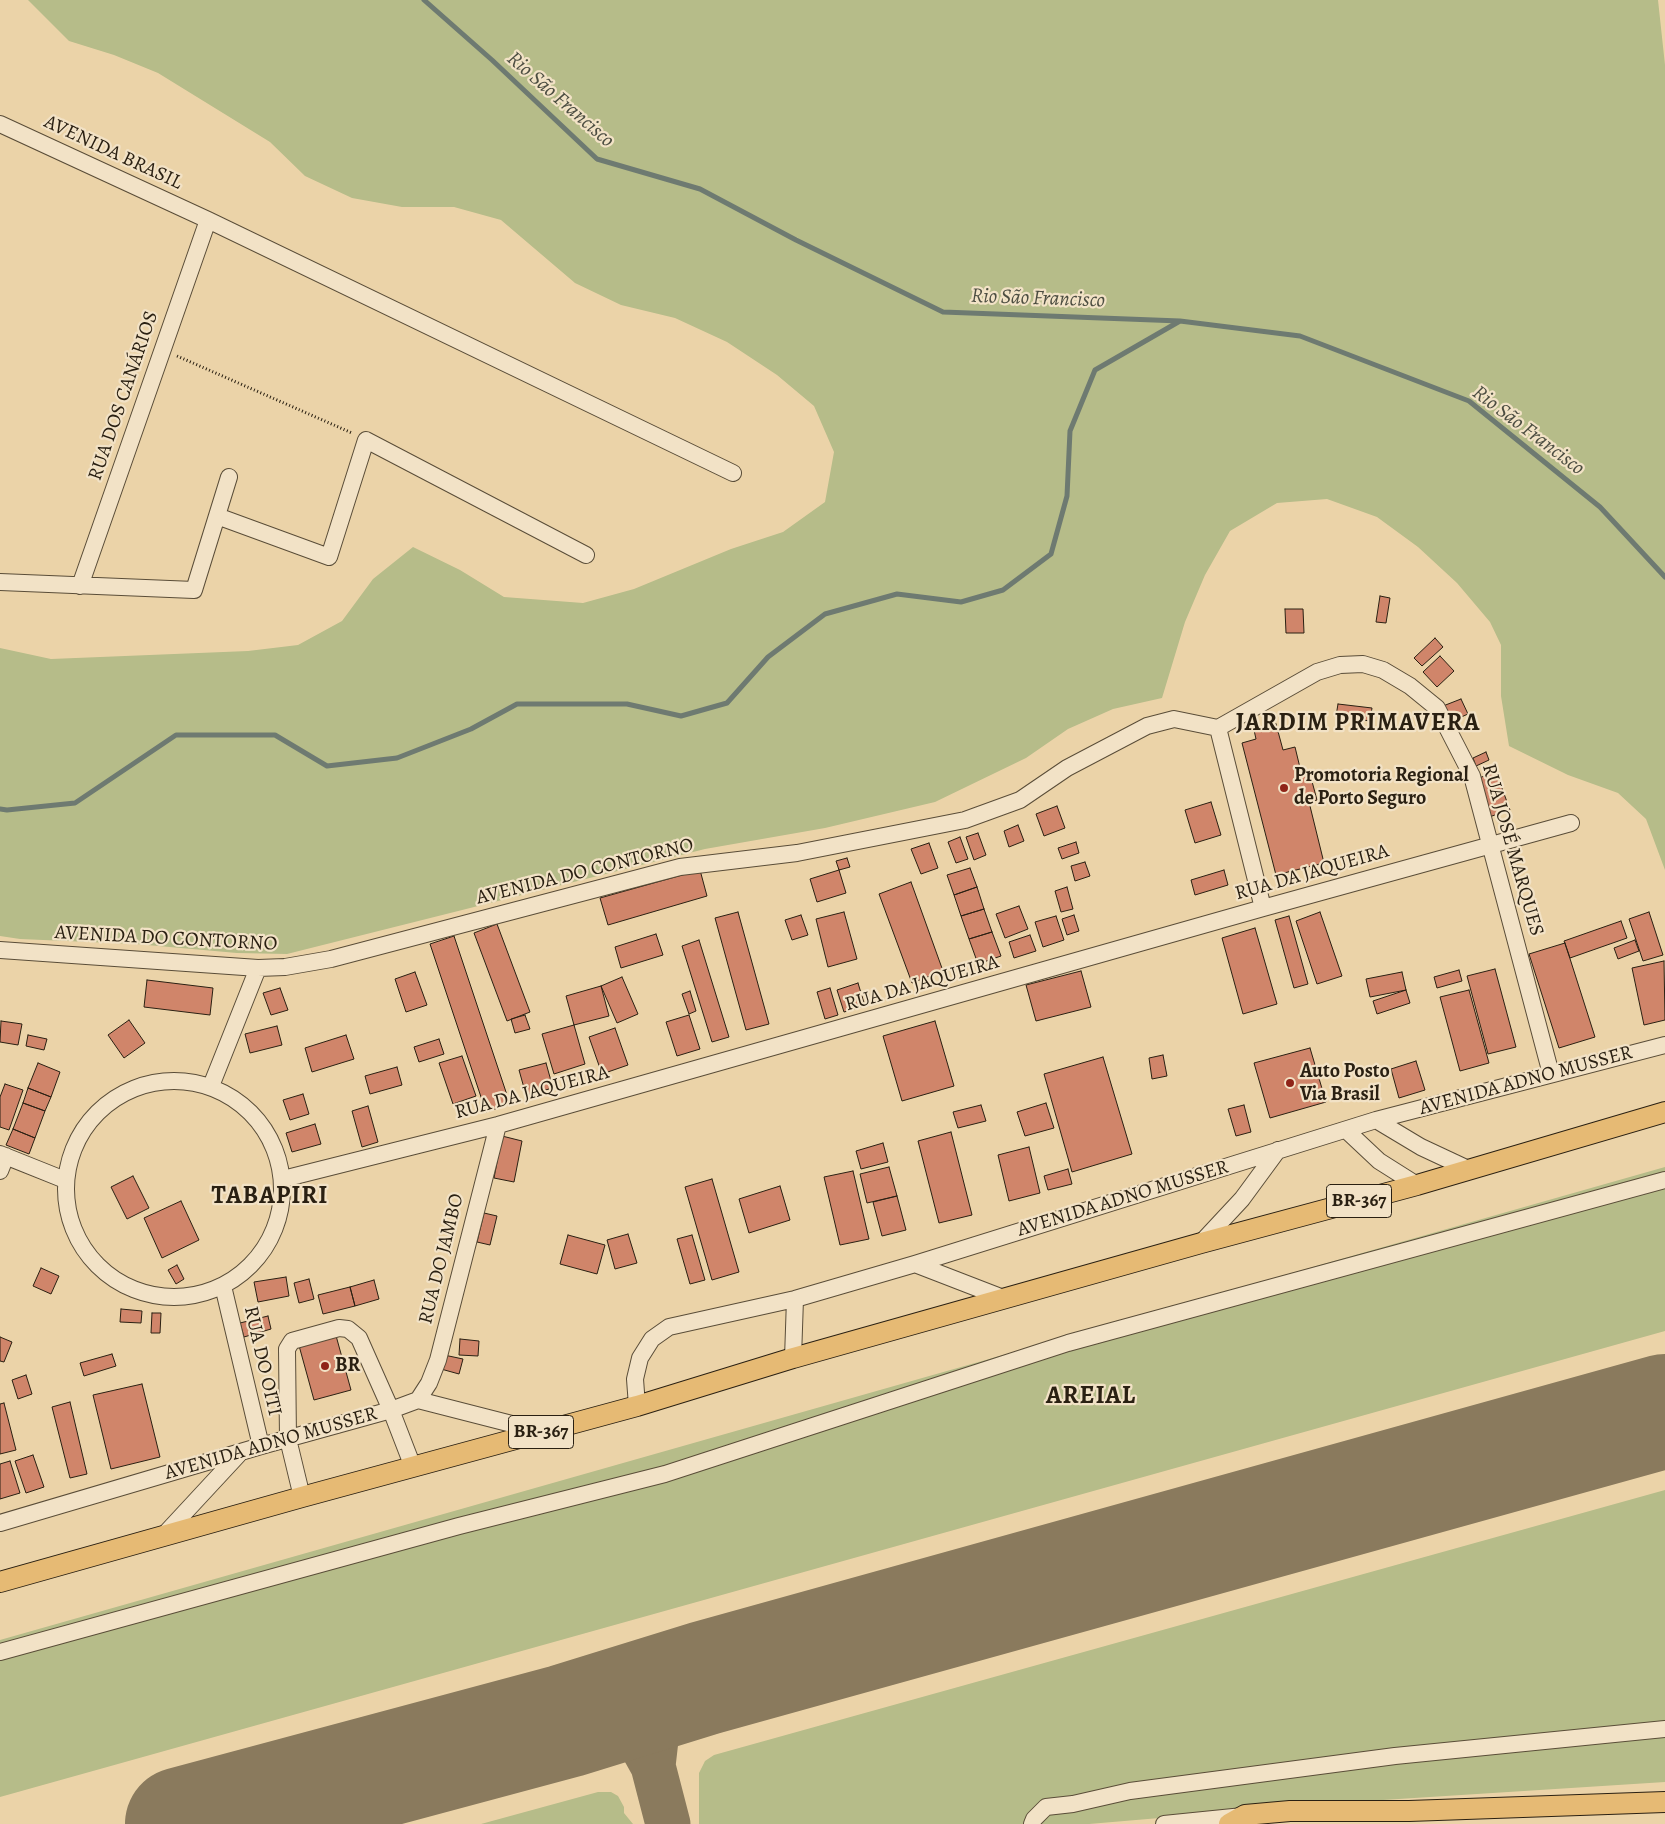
<!DOCTYPE html>
<meta charset="utf-8">
<style>
body{margin:0}
canvas{display:block;background:#ebd3a8}
</style>
<canvas width="1665" height="1824"></canvas>
<script>
const c = document.querySelector('canvas').getContext('2d');
c.lineJoin = 'round';
function fillPath(path, color) { c.fillStyle = color; c.fill(path, 'evenodd'); }
const shape = rows => new Path2D(rows.map(r => 'M' + r).join(''));
function stroke(path, color, width, dash) { c.strokeStyle = color; c.lineWidth = width; c.lineCap = dash ? 'butt' : 'round'; c.setLineDash(dash || []); c.stroke(path); }
function drawText(font, color, halo, rows, align = 'center') {
  c.font = font + ' Alegreya,serif'; c.lineWidth = 4.5; c.setLineDash([]); c.textBaseline = 'middle'; c.strokeStyle = halo; c.fillStyle = color; for (const [text, x, y, turn = 0] of rows) {
    c.save(); c.translate(x, y); c.rotate((+turn || 0) * Math.PI / 180); c.textAlign = isNaN(turn) ? turn : align; if (halo) c.strokeText(text, 0, 0); c.fillText(text, 0, 0); c.restore();
  }
}
const green = shape([
 [28,0,1658,0,1665,65,1665,870,1646,819,1618,793,1568,775,1509,746,1501,696,1501,645,1490,622,1457,583,1418,547,1377,517,1327,499,1277,503,1230,531,1205,575,1185,622,1162,698,1113,709,1068,729,1026,758,935,802,825,828,705,849,287,954,237,953,136,944,20,939,0,936,0,648,51,659,248,651,298,645,342,621,373,579,413,547,460,570,504,597,583,603,634,589,731,549,783,532,825,502,834,452,814,406,777,375,727,342,675,318,621,305,575,283,501,220,454,207,402,207,352,198,305,176,270,142,158,73,114,55,69,41],
 [1665,1167,1665,1331,0,1797,0,1640],
 [1665,1490,1665,1782,1336,1803,1089,1824,699,1824,699,1773,705,1761,714,1755],
 [598,1792,611,1792,618,1796,624,1807,624,1813,633,1824,481,1824]
]);
const stream = shape([
 [424,0,492,60,597,159,700,189,796,240,943,312,1180,321,1300,336,1469,401,1600,507,1665,577],
 [0,809,7,810,75,803,176,735,275,735,327,766,397,758,471,729,517,704,627,704,681,716,727,703,768,657,825,614,897,594,961,602,1003,590,1051,554,1067,496,1070,431,1095,370,1180,321]
]);
const taxiway = shape([
 [566,1721,588,1718,601,1719,625,1730,643,1748,653,1766],
 [668,1824,653,1766,657,1731,661,1718,680,1693,705,1678]
]);
const runway = shape([
 [182,1824,566,1721,705,1678,1665,1411]
]);
const building = shape([
 [1380,596,1390,598,1386,623,1376,622,1380,596],
 [1285,609,1303,609,1304,633,1286,633,1285,609],
 [1435,638,1443,647,1422,666,1414,658,1435,638],
 [1440,656,1454,671,1437,687,1423,672,1440,656],
 [1461,699,1468,714,1450,722,1443,706,1461,699],
 [1338,704,1372,708,1370,721,1336,716,1338,704],
 [1276,724,1283,750,1295,747,1302,776,1310,774,1317,800,1309,802,1324,863,1276,875,1242,743,1256,739,1254,730,1276,724],
 [1486,752,1489,760,1476,766,1473,758,1486,752],
 [1496,772,1510,810,1489,817,1476,779,1496,772],
 [1211,802,1221,835,1195,843,1185,810,1211,802],
 [1057,806,1065,828,1044,836,1036,814,1057,806],
 [1018,825,1024,841,1009,847,1004,831,1018,825],
 [978,833,986,855,974,860,966,837,978,833],
 [960,837,968,859,956,863,948,842,960,837],
 [1076,842,1079,853,1062,859,1058,848,1076,842],
 [929,843,938,868,921,874,911,849,929,843],
 [847,858,850,867,839,870,836,861,847,858],
 [1085,862,1090,876,1075,881,1071,866,1085,862],
 [970,868,977,887,954,895,947,875,970,868],
 [700,870,707,896,608,925,600,898,700,870],
 [839,870,846,893,817,902,810,879,839,870],
 [1224,870,1228,885,1195,895,1191,880,1224,870],
 [911,882,943,971,912,983,879,894,911,882],
 [977,887,984,909,961,916,954,895,977,887],
 [1067,887,1073,909,1061,912,1055,891,1067,887],
 [1019,906,1028,929,1005,938,996,914,1019,906],
 [984,909,992,932,969,939,961,916,984,909],
 [738,912,769,1024,746,1030,715,918,738,912],
 [844,912,857,959,828,967,816,919,844,912],
 [1320,912,1342,976,1317,984,1296,921,1320,912],
 [1649,912,1663,955,1643,961,1629,919,1649,912],
 [801,915,808,935,792,940,785,920,801,915],
 [1074,915,1079,931,1067,935,1062,919,1074,915],
 [1056,916,1064,940,1043,947,1035,922,1056,916],
 [1289,916,1308,984,1294,988,1275,920,1289,916],
 [1621,921,1627,938,1570,958,1564,941,1621,921],
 [497,924,530,1012,507,1021,474,933,497,924],
 [1255,928,1277,1004,1243,1014,1222,938,1255,928],
 [992,932,1001,956,978,964,969,939,992,932],
 [656,934,663,955,621,968,615,947,656,934],
 [1030,935,1036,951,1014,958,1009,942,1030,935],
 [454,936,510,1104,486,1112,430,944,454,936],
 [699,940,729,1037,712,1042,682,946,699,940],
 [1635,940,1639,951,1618,959,1614,948,1635,940],
 [1565,943,1595,1037,1559,1048,1529,954,1565,943],
 [1664,961,1665,1020,1644,1025,1632,968,1664,961],
 [1495,969,1516,1047,1488,1054,1467,976,1495,969],
 [1459,970,1462,981,1437,988,1434,977,1459,970],
 [1081,971,1091,1007,1036,1021,1026,985,1081,971],
 [415,972,427,1005,406,1012,395,979,415,972],
 [1402,972,1406,990,1370,997,1366,979,1402,972],
 [622,977,638,1014,617,1023,601,986,622,977],
 [147,980,213,988,210,1015,144,1007,147,980],
 [858,983,865,1006,844,1012,837,990,858,983],
 [601,986,609,1016,574,1025,566,996,601,986],
 [280,988,288,1010,271,1015,263,993,280,988],
 [830,988,838,1015,825,1019,817,992,830,988],
 [1406,990,1410,1003,1377,1014,1373,1001,1406,990],
 [1469,990,1489,1063,1460,1071,1440,997,1469,990],
 [690,991,696,1011,689,1014,682,994,690,991],
 [525,1015,530,1029,515,1033,511,1019,525,1015],
 [689,1015,700,1049,677,1056,666,1022,689,1015],
 [129,1020,145,1043,124,1058,108,1035,129,1020],
 [1,1021,22,1024,18,1045,0,1042,1,1021],
 [935,1021,954,1086,902,1101,883,1036,935,1021],
 [574,1025,585,1064,554,1074,542,1034,574,1025],
 [277,1026,282,1045,250,1053,245,1034,277,1026],
 [615,1028,628,1065,602,1074,589,1037,615,1028],
 [28,1035,47,1039,44,1050,26,1046,28,1035],
 [346,1035,354,1059,312,1072,305,1048,346,1035],
 [439,1039,444,1054,419,1062,414,1047,439,1039],
 [1310,1048,1326,1102,1270,1118,1254,1063,1310,1048],
 [1163,1055,1167,1076,1152,1079,1149,1058,1163,1055],
 [462,1056,476,1096,453,1104,439,1063,462,1056],
 [1103,1057,1132,1154,1072,1172,1044,1074,1103,1057],
 [1416,1061,1425,1090,1399,1098,1391,1069,1416,1061],
 [38,1063,60,1072,51,1097,28,1088,38,1063],
 [546,1063,553,1088,526,1095,519,1070,546,1063],
 [397,1067,402,1085,370,1094,365,1076,397,1067],
 [5,1084,23,1090,9,1130,0,1127,0,1097,5,1084],
 [28,1088,51,1097,45,1111,23,1103,28,1088],
 [303,1094,309,1114,290,1120,283,1100,303,1094],
 [23,1103,45,1111,35,1138,13,1129,23,1103],
 [1046,1103,1054,1128,1025,1136,1017,1112,1046,1103],
 [981,1105,986,1121,958,1128,953,1112,981,1105],
 [1244,1105,1251,1132,1236,1136,1228,1109,1244,1105],
 [368,1106,378,1142,362,1147,352,1111,368,1106],
 [315,1124,321,1144,292,1152,286,1133,315,1124],
 [13,1129,35,1138,29,1154,6,1145,13,1129],
 [951,1132,972,1215,939,1223,918,1141,951,1132],
 [502,1136,522,1141,514,1182,494,1178,502,1136],
 [883,1143,888,1162,861,1169,856,1151,883,1143],
 [1029,1147,1040,1193,1009,1201,998,1155,1029,1147],
 [889,1167,897,1196,867,1203,860,1174,889,1167],
 [1068,1169,1072,1184,1048,1190,1044,1176,1068,1169],
 [853,1171,869,1239,840,1245,824,1177,853,1171],
 [133,1176,149,1208,127,1219,111,1187,133,1176],
 [712,1179,739,1272,712,1280,685,1187,712,1179],
 [780,1186,790,1220,749,1233,739,1199,780,1186],
 [897,1196,906,1230,882,1236,873,1202,897,1196],
 [181,1201,199,1240,162,1258,144,1218,181,1201],
 [484,1213,497,1216,490,1245,477,1242,484,1213],
 [628,1234,637,1263,615,1269,607,1240,628,1234],
 [568,1235,605,1245,597,1274,560,1264,568,1235],
 [692,1235,705,1280,690,1284,677,1239,692,1235],
 [177,1265,184,1279,176,1284,168,1270,177,1265],
 [41,1268,59,1276,51,1294,33,1286,41,1268],
 [286,1277,289,1296,258,1302,254,1282,286,1277],
 [309,1279,314,1299,299,1303,294,1283,309,1279],
 [374,1280,379,1299,355,1306,350,1287,374,1280],
 [350,1287,355,1306,323,1314,318,1295,350,1287],
 [121,1309,142,1311,141,1323,120,1322,121,1309],
 [152,1313,161,1313,160,1333,151,1333,152,1313],
 [268,1316,271,1329,244,1337,240,1323,268,1316],
 [335,1332,351,1390,314,1400,298,1342,335,1332],
 [0,1337,12,1342,4,1362,0,1361,0,1337],
 [460,1339,479,1341,478,1356,459,1355,460,1339],
 [112,1354,116,1366,84,1376,80,1363,112,1354],
 [444,1355,463,1359,459,1374,441,1369,444,1355],
 [26,1375,32,1394,18,1399,12,1380,26,1375],
 [142,1384,160,1457,111,1469,93,1395,142,1384],
 [70,1402,87,1474,70,1478,52,1407,70,1402],
 [4,1403,16,1450,0,1454,0,1404,4,1403],
 [33,1455,44,1487,26,1493,15,1461,33,1455],
 [10,1461,20,1493,0,1499,0,1464,10,1461]
]);
const path = shape([
 [177,356,352,433]
]);
const minor = shape([
 [0,124,208,220,733,473],
 [217,516,329,557,366,440,586,555],
 [0,582,194,590,229,477],
 [80,586,208,220],
 [1218,728,1317,672,1340,665,1363,664,1383,670,1410,686,1437,708,1472,776,1551,1074],
 [1218,728,1263,908],
 [0,950,258,968,285,967,331,959,680,867,797,853,965,820,1020,800,1067,768,1147,726,1174,719,1218,728],
 '66 1189a108 108 0 1 1 216 0a108 108 0 1 1-216 0Z',
 [211,1086,258,968],
 [1376,1120,1421,1147,1468,1169],
 [1346,1130,1379,1161,1417,1185],
 [0,1154,65,1180],
 [0,1171,6,1156],
 [283,1179,498,1125,1263,908,1571,823],
 [1201,1243,1242,1199,1278,1150],
 [915,1264,1003,1298],
 [223,1286,261,1446],
 [793,1358,795,1299],
 [418,1400,429,1383,438,1360,498,1125],
 [637,1406,635,1379,640,1358,652,1339,669,1327,795,1299,915,1264,1376,1120,1665,1045],
 [302,1497,288,1439,287,1349,292,1341,339,1328,348,1329,359,1338,391,1410,413,1467],
 [0,1523,261,1446,391,1410,418,1400,543,1432],
 [163,1536,240,1453],
 [0,1652,459,1526,665,1474,1068,1343,1665,1180],
 [1032,1824,1034,1819,1046,1807,1073,1804,1130,1791,1395,1756,1665,1729],
 [1164,1824,1243,1816]
]);
const major = shape([
 [0,1582,302,1497,637,1406,793,1358,1201,1243,1417,1185,1665,1112],
 [1229,1824,1245,1815,1290,1811,1409,1811,1665,1802]
]);
const markers = [
 [1284,788,5,"#8f2418"],
 [1290,1083,5,"#8f2418"],
 [325,1366,5,"#8f2418"]
];
const shields = [
 [1359,1201,65],
 [541,1432,65]
];
const shieldNames = [
 ["BR-367",1359,1201],
 ["BR-367",541,1432]
];
const streetNames = [
 ["AVENIDA BRASIL",113,153,25],
 ["RUA DOS CANÁRIOS",124,396,-71],
 ["RUA JOSÉ MARQUES",1512,850,74],
 ["AVENIDA DO CONTORNO",585,872,-14],
 ["RUA DA JAQUEIRA",1312,873,-16],
 ["AVENIDA DO CONTORNO",166,939,3],
 ["RUA DA JAQUEIRA",922,984,-16],
 ["AVENIDA ADNO MUSSER",1526,1081,-15],
 ["RUA DA JAQUEIRA",532,1093,-15],
 ["AVENIDA ADNO MUSSER",1123,1199,-17],
 ["RUA DO JAMBO",442,1259,-76],
 ["RUA DO OITI",262,1361,77],
 ["AVENIDA ADNO MUSSER",271,1444,-16]
];
const poiNames = [
 ["Promotoria Regional",1294,776],
 ["de Porto Seguro",1294,799],
 ["Auto Posto",1300,1072],
 ["Via Brasil",1300,1095],
 ["BR",335,1366]
];
const waterNames = [
 ["Rio São Francisco",560,100,41],
 ["Rio São Francisco",1038,299,2],
 ["Rio São Francisco",1528,431,37]
];
const districtNames = [
 ["JARDIM PRIMAVERA",1358,724],
 ["TABAPIRI",270,1197],
 ["AREIAL",1091,1397]
];
fillPath(green, '#b6bc89');
stroke(stream, '#6e7a71', 5);
stroke(taxiway, '#8a7a5d', 45);
stroke(runway, '#8a7a5d', 114);
fillPath(building, '#d0856a');
stroke(building, '#2a2012', 1);
stroke(minor, '#5a4d38', 18);
stroke(major, '#2a2012', 22);
stroke(path, '#2a2012', 3, [1, 2.5]);
stroke(minor, '#f2e2c6', 16);
stroke(major, '#e6ba74', 20);
for (const [x, y, r, color] of markers) { const dot = new Path2D(); dot.arc(x, y, r, 0, 2 * Math.PI); c.fillStyle = color; c.fill(dot); stroke(dot, '#f2e2c6', 2); }
for (const [x, y, w] of shields) { const box = new Path2D(); box.roundRect(x - w / 2, y - 16.5, w, 33, 4); c.fillStyle = '#f2e2c6'; c.fill(box); stroke(box, '#2a2012', 1); }
drawText('bold 19px', '#2a2012', null, shieldNames);
drawText('20px', '#2a2012', '#f2e2c6', streetNames);
drawText('bold 20px', '#2a2012', '#f2e2c6', poiNames, 'left');
drawText('italic 21px', '#4c4d41', '#f2e2c6', waterNames);
c.letterSpacing = '1px';
drawText('bold 25px', '#2a2012', '#f2e2c6', districtNames);
c.letterSpacing = '0px';
</script>
